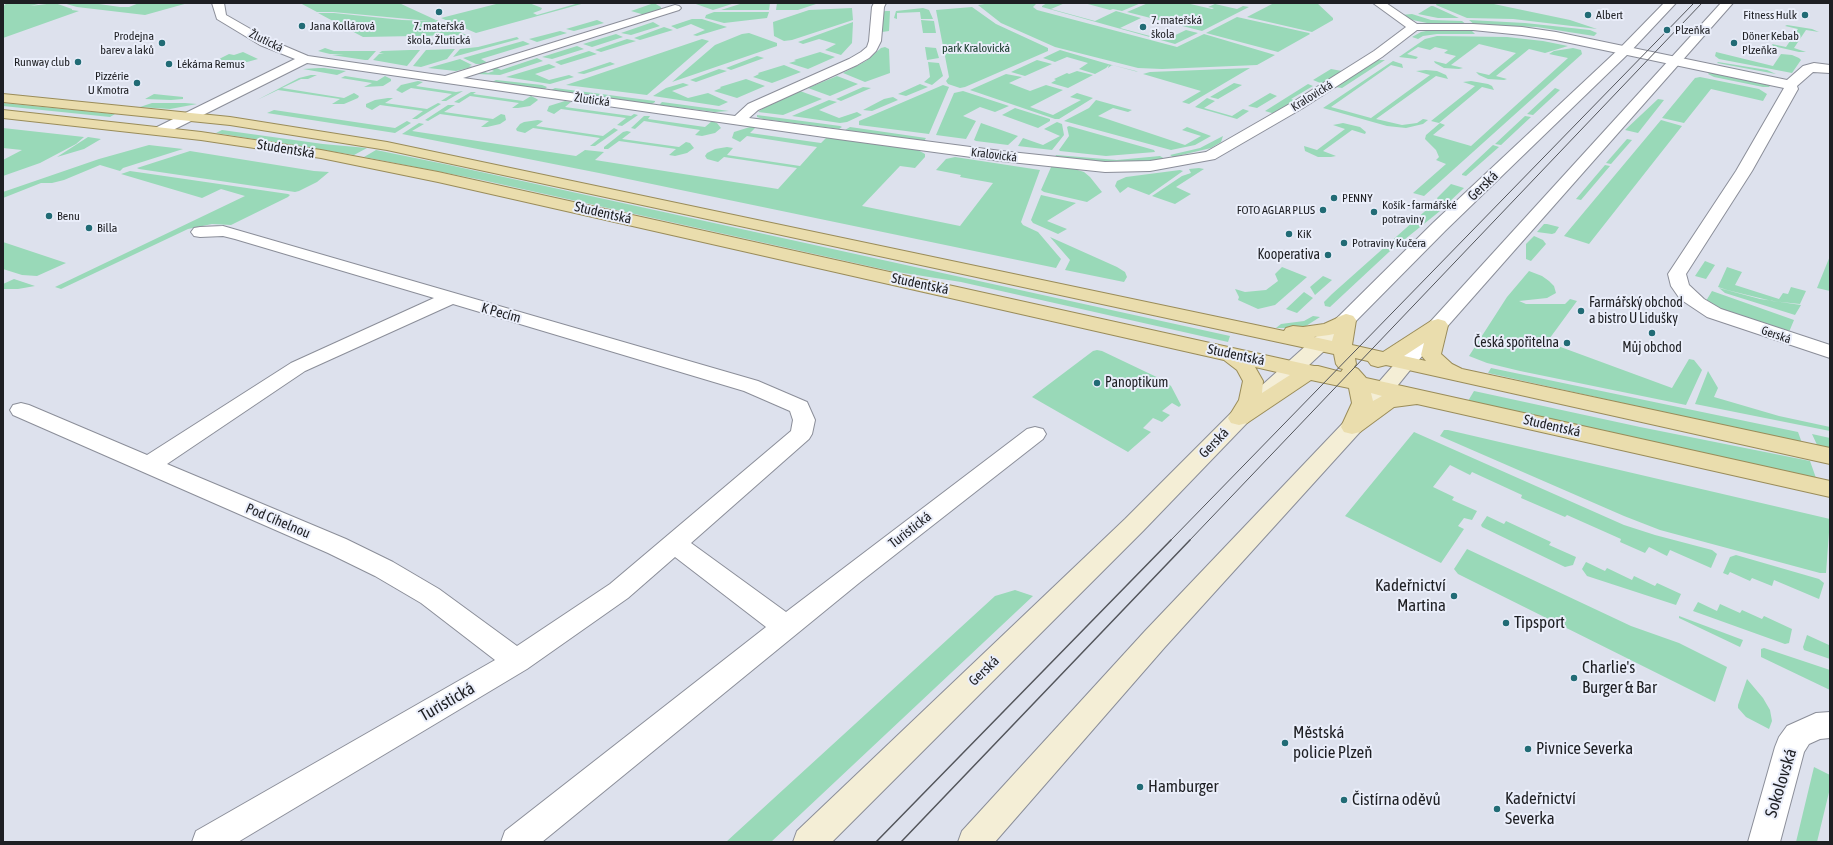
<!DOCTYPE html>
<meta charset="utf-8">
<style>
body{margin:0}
#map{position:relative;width:1833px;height:845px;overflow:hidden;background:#dde1ed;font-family:"Asap Condensed",sans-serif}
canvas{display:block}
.frame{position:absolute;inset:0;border:4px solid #1e1f23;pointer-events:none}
</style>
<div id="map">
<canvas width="1833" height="845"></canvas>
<div class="frame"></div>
</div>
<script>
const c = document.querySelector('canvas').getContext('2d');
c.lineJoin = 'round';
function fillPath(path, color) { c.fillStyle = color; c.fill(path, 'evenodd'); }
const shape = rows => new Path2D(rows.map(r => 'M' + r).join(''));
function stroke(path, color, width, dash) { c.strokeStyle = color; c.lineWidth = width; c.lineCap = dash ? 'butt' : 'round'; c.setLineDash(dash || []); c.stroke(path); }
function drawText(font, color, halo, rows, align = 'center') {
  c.font = font + ' "Asap Condensed",sans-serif'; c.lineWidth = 4; c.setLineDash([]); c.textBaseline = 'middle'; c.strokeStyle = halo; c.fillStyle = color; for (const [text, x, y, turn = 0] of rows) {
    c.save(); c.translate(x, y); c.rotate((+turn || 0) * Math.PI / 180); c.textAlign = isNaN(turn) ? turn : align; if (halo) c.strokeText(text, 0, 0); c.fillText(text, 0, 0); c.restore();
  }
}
const green = shape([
 [6,3,43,3,30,6,55,3,72,9,72,10,79,11,3,38,3,6,5,5],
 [63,3,92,3,120,7,129,7,139,3,188,3,145,15,77,7],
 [300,3,399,3,436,20,434,21,437,20,466,35,363,37,318,13,334,13,402,20,430,21,333,12,317,12],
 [500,3,529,3,542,8,541,10,533,13,537,15,579,3,585,3,476,33,441,18],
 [654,3,661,7,661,9,645,15,631,11],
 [693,3,735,3,713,10],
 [743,3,770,3,769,10,721,10],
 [777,3,819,3,798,10,776,10],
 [991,3,1037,3,1033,7,1037,10,1177,47,1204,34,1275,55,1257,65,1162,69,1138,68,1055,47,1001,23,978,5],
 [1047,3,1065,3,1051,9,1095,21,1116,11,1141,18,1120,28,1165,40,1186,30,1198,33,1175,44,1042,7,1042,6],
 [1084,3,1141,3,1122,11,1113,9,1110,10],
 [1148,3,1186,3,1212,9,1214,8,1208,7,1215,4,1237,9,1243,6,1249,7,1202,31,1127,12],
 [1274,3,1317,3,1333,18,1333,20,1312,32,1247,17],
 [1437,3,1489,3,1570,20,1597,29,1513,19,1467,18,1436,5],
 [1431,6,1433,6,1459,18,1438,18,1418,14],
 [972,7,996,24,1048,48,1048,51,965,87,960,88,948,84,946,81,949,77,936,10],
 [852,8,853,20,792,40,784,41,774,36,773,22,809,10],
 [923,8,929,10,933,19,921,19,920,12,897,13,897,19,894,18,896,11],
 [886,11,890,11,889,31,882,32,880,12],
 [714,12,769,12,767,18,724,23,705,18,706,15],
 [1412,14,1431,20,1462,21,1467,25,1427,23,1408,19,1401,15],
 [1237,17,1309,33,1310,34,1278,52,1206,33],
 [692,19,702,19,727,27,697,36,693,35,705,30,691,24,677,29,671,26],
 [597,20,604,23,574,31,566,29],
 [921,20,934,21,936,33,923,33],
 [1469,20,1525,23,1590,30,1597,33,1594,36,1537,27,1475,25],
 [653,22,660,26,631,35,621,33],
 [853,22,852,43,841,55,825,50,836,44,819,39,803,44,798,42],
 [1787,25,1812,29,1819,32,1806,30,1794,48,1806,52,1799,52,1773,46,1772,44,1786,47,1798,29,1785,26],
 [664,27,673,30,640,40,634,38],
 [1436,29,1471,30,1475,34,1437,34,1423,36,1418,39,1412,37,1421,32],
 [560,31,567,33,537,42,529,39],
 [749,33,777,43,777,46,672,82,715,45,742,34],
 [616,34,623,37,592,47,583,44],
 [1437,36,1507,37,1543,41,1568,46,1545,53,1529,49,1496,76,1507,79,1504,80,1488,79,1479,75,1476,72,1489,75,1516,53,1479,44,1451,65,1463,68,1459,69,1444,68,1435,63,1434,61,1446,64,1456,56,1444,53,1448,50,1435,47,1430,50,1418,47,1407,54,1418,57,1416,59,1399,57,1425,39],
 [517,37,519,39,453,57,460,49,478,47],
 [627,39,636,41,601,52,595,50],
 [702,39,709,41,647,95,566,85],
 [523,41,530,44,481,59,488,63,482,64,476,64,463,58],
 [577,46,584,49,552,59,542,57],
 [885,47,889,49,890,73,865,82,843,73,866,61,881,48],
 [925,47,936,48,939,58,927,60],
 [325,48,334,51,376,51,368,60,365,60,332,55,344,54,330,54,318,51],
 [1573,48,1581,50,1582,54,1424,196,1413,193,1446,164,1436,160,1439,157,1436,150,1425,139,1426,135,1440,123,1445,125,1433,135,1471,146,1568,58,1549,54,1554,51],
 [455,49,447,59,421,67,413,66,426,50],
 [410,50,420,50,407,66,373,60,379,54,384,54,379,53,382,51],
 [1060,50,1108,64,1136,71,1138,72,1112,65,1108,68,1109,65,1106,68,1095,74,1079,69,1088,63,1067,57,1055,62,1043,58],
 [589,51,597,54,561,65,555,62],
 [243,52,258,59,247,62,217,60,229,54,234,55],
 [820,52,835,57,808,69,789,63,796,61,794,60],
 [1716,52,1773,66,1781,54,1792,55,1799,58,1801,60,1792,73,1719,59,1715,56],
 [757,56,764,58,731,70,726,68],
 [537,58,543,61,500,75,477,74,481,71,488,73,494,71,488,68,493,66,501,70],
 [460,59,472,65,469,66,472,67,456,71,428,68],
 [1037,60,1052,64,1025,76,1011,72],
 [1377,60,1385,60,1342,88,1335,87],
 [1393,61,1402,64,1403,68,1391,65,1331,107,1371,118,1430,75,1416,71,1426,70,1437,71,1446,75,1448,79,1436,76,1376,119,1402,125,1417,123,1423,119,1428,120,1423,124,1406,128,1387,126,1323,108],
 [610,62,615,64,584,74,577,73],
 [928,62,939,63,943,76,932,85,924,82,930,77],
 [1718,62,1767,70,1776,74,1717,63],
 [549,64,556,67,535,74,549,80,569,75,574,77,550,84,506,77],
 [784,65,801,72,772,83,753,77,759,74,758,73],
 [319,68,324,68,346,71,337,75,303,69],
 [1250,68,1189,104,1182,102,1201,91,1143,74,1150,72],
 [719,69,727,71,696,82,690,80],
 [1331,69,1342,71,1323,84,1313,80],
 [1077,71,1093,75,1068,88,1051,83,1056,80,1054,79,1067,73,1069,74],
 [1710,72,1766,84,1771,85,1769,87,1763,87,1714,77,1708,74],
 [1006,74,1022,77,1009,83,1030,91,1046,85,1063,90,1030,107,1053,115,1081,100,1070,97,1077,93,1093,98,1059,119,1055,119,970,90],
 [311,75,317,75,308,79,301,79,282,88,344,98,354,93,359,96,358,98,344,104,332,104,340,99,278,90,257,100,299,78],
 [345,76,377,81,385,76,391,79,391,81,383,86,364,87,372,83,341,78],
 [837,76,858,84,830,96,808,88],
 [1700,77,1759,89,1767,94,1763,101,1711,89,1684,123,1662,118,1695,78],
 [746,79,765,86,737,98,714,91,721,88,720,87],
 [496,80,542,85,547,87,545,89,492,82],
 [418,81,423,82,416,86,456,92,463,91,446,101,441,101,452,94,411,88,402,93,396,90,401,85],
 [1471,81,1488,84,1492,86,1494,90,1482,87,1439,123,1431,121,1475,86,1463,82],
 [683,83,689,85,672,91,688,98,708,93,728,102,719,106,653,96,666,88],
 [1234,83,1242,85,1218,99,1210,97],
 [920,84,928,87,906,96,898,94],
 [1308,84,1313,86,1291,99,1296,101,1275,114,1265,111],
 [943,85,949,87,929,134,859,125,859,121],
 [101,87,122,90,109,95,88,93],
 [863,87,871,88,841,101,836,99],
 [555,88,655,101,655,102,652,104,551,90],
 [1555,88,1560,90,1533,115,1527,114],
 [800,91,822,99,783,115,758,112,769,104],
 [963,91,1009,106,995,112,980,107,963,116,976,121,966,139,936,135,954,93],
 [471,92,476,92,473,94,523,101,531,96,537,99,538,100,530,106,518,108,512,108,519,103,470,96,459,103,454,102],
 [1270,93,1277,96,1257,108,1248,106],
 [154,94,183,97,183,99,171,100,145,99],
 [893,97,898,100,872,111,863,110,884,99],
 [388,98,393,98,385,103,427,109,438,103,441,104,417,119,412,119,423,111,380,105,372,110,366,107,366,104,375,100],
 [1207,98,1215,101,1204,108,1232,116,1243,109,1249,111,1237,119,1195,107],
 [1658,99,1664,100,1638,133,1625,130],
 [829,100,837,102,819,110,839,118,857,112,862,115,847,122,840,123,792,116],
 [1096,100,1132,110,1128,112,1113,108,1098,116,1185,145,1201,136,1182,130,1187,127,1211,136,1195,145,1171,150,1064,121,1089,108],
 [565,101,571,102,565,107,631,116,634,114,638,115,622,126,617,125,626,118,561,109,554,114,547,111,549,106],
 [662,102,729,111,715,112,659,105],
 [3,103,115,114,110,117,3,106],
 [152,103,185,103,197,104,170,109,140,107],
 [448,105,455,105,444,112,493,119,501,114,505,115,506,120,500,124,487,127,481,127,489,121,440,114,428,121,425,120],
 [1015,108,1050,119,1050,121,1038,128,1002,115],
 [274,110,395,128,407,121,411,123,395,133,267,113],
 [757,115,840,126,842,127,839,129,763,119,757,117],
 [644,116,650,116,648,119,705,127,712,121,717,123,721,128,715,133,702,136,695,135,700,130,644,121,635,129,631,128],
 [1525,116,1531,117,1501,145,1495,144],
 [538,120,543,121,536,126,603,136,614,128,618,130,595,146,590,146,600,138,533,128,525,133,517,131,516,129,520,124,524,122],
 [1661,120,1682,126,1589,244,1564,236],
 [1057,122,1062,124,1064,135,1052,150,1018,146,1023,138,1043,145,1060,136,1044,129],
 [419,123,424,124,412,131,576,156,585,150,604,152,595,160,778,189,797,168,724,157,718,162,707,159,705,156,707,153,715,149,727,147,733,148,727,155,800,166,817,147,747,136,740,142,732,138,734,132,750,127,756,127,750,133,821,143,827,137,916,149,925,154,925,157,915,168,900,166,862,206,960,226,993,183,960,177,961,175,936,170,946,159,955,157,1040,170,1021,222,1023,225,1038,232,1061,259,1056,268,599,173,402,134],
 [981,123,1001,130,1018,136,1008,145,976,141,974,140],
 [1343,123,1360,127,1366,132,1365,134,1352,130,1323,151,1336,156,1331,157,1318,157,1305,151,1304,146,1317,150,1345,129,1333,125],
 [1069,126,1154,150,1155,152,1106,156,1060,151,1059,150,1069,136,1067,127],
 [850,127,926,138,924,141,845,130],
 [3,128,84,137,76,144,40,163,3,176,3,160,22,150,3,148],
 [222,130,323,144,367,148,354,155,216,133],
 [627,131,631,132,622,139,679,147,686,142,690,143,694,148,687,153,675,156,669,155,676,149,619,141,608,149,604,149,604,147,623,132],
 [1223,136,1221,142,1211,148,1173,157,1170,155,1200,148],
 [88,137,101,139,84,149,57,157],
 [1627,139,1632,140,1611,164,1606,163],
 [149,145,183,149,123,168,120,171,100,165,64,180,52,183,41,183,3,198,3,192,99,159],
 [1493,145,1499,147,1466,176,1462,175,1462,174],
 [376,150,449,165,1230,336,1228,342,961,282,891,271,482,180,364,157],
 [190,151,314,171,329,172,317,182,299,191,295,192,139,169,137,168],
 [1056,155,1117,160,1160,156,1165,159,1143,162,1103,162,1055,157],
 [1052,165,1068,167,1084,172,1090,177,1102,192,1087,202,1044,192,1041,190],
 [1605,165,1610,166,1581,200,1576,199],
 [1199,168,1204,169,1176,187,1191,194,1175,204,1152,196,1182,176,1191,173,1189,169],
 [1180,170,1183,171,1149,195,1128,187,1120,193,1115,186,1117,181,1126,177],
 [130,171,288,194,290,195,288,197,231,225,212,224,188,229,61,289,55,287,245,196,221,189,202,198,121,174],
 [1451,184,1464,188,1447,204,1438,200,1437,198],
 [1041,195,1076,203,1047,221,1067,229,1058,234,1033,223,1031,220],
 [1433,204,1445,207,1389,252,1330,307,1325,306,1324,302,1332,294],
 [1544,224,1547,224,1559,227,1555,233,1552,234,1537,232],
 [1534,236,1543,240,1546,244,1531,261,1526,259,1526,244],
 [1050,237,1117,267,1125,272,1127,277,1124,282,1065,270,1070,260],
 [3,242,66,263,37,276,22,275,3,269],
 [1830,256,1830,291,1817,288],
 [1705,261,1715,265,1706,279,1695,276],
 [1282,267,1307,277,1275,305,1258,309,1238,300,1239,297,1235,289,1245,292,1266,290,1278,281,1275,274],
 [1727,267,1742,272,1735,285,1779,299,1783,293,1788,294,1791,287,1806,291,1800,304,1772,301,1727,290,1718,287],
 [1529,271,1542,276,1549,281,1554,286,1556,293,1547,298,1519,301,1526,304,1565,304,1570,299,1577,301,1547,342,1672,388,1689,359,1694,360,1702,370,1686,405,1520,371,1487,363,1469,356,1507,297],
 [1323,276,1332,280,1315,295,1310,287],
 [14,279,35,286,18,289,3,289,3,284],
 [1719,288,1760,299,1801,305,1795,315,1725,293],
 [1712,291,1794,320,1789,332,1720,310,1706,301],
 [1304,292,1313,298,1297,313,1286,309],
 [1313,316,1320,317,1306,326,1293,328,1276,328,1281,324,1304,321],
 [1097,350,1102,351,1165,381,1171,386,1181,405,1179,407,1172,403,1162,411,1170,415,1162,422,1153,418,1143,428,1151,432,1128,452,1032,397,1093,351],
 [1491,368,1798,432,1802,443,1488,373],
 [1708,371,1718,388,1714,397,1779,416,1830,427,1830,431,1695,404],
 [1474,391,1640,427,1810,461,1816,478,1468,401],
 [1444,430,1448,430,1830,519,1826,573,1820,573,1660,530,1624,516,1440,436],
 [1414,432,1624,525,1655,535,1712,550,1717,554,1711,568,1670,550,1667,556,1649,547,1645,553,1620,542,1621,539,1567,515,1565,517,1521,498,1522,495,1472,472,1470,475,1450,465,1433,487,1454,497,1452,500,1477,511,1472,520,1464,518,1458,526,1464,529,1441,563,1345,516],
 [1812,434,1830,438,1830,450,1818,447],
 [1487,516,1504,524,1506,521,1551,542,1549,545,1576,557,1573,565,1565,567,1482,527,1481,525],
 [1467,549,1631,626,1679,643,1727,667,1715,702,1458,574,1454,569],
 [1736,555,1819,579,1824,583,1819,599,1774,580,1772,586,1752,578,1750,581,1730,572,1728,575,1723,573,1730,557],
 [1586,562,1605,571,1607,568,1632,580,1634,576,1655,586,1657,583,1681,594,1676,605,1587,576,1582,569],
 [1015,590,1033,596,771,842,726,842,995,596],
 [1698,602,1717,611,1720,604,1740,613,1742,610,1762,619,1764,616,1792,629,1789,643,1785,644,1693,611],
 [1679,616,1743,640,1740,647,1679,618],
 [1807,635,1829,645,1830,643,1830,659,1804,650,1803,647],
 [1764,648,1830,670,1830,690,1761,657,1761,649],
 [1747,679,1763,698,1770,710,1772,721,1769,729,1746,717,1738,708,1738,705],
 [1814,767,1830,775,1830,788,1817,842,1796,842]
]);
const minor = shape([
 [212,3,224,3,226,15,268,39,308,56,445,76,675,5,679,6,681,8,679,10,463,78,735,116,748,104,849,59,861,52,867,47,869,41,872,7,874,3,886,3,884,7,881,41,876,51,869,58,857,65,758,110,749,118,1001,151,1105,162,1150,161,1206,152,1293,102,1374,51,1406,27,1373,3,1386,3,1417,24,1473,24,1522,27,1556,32,1787,80,1803,66,1814,63,1830,65,1830,73,1813,72,1797,86,1798,89,1752,171,1686,274,1689,285,1704,299,1721,309,1830,345,1830,358,1707,317,1680,299,1671,286,1668,274,1736,171,1784,88,1556,40,1522,35,1473,30,1417,30,1382,57,1303,108,1215,159,1150,171,1105,172,1001,161,838,139,307,63,165,134,155,134,153,131,155,128,295,59,260,45,217,19,212,3],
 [223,226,758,381,807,402,815,420,812,434,809,439,691,543,786,612,1027,429,1035,427,1043,429,1046,434,1043,439,859,583,542,842,501,842,505,831,766,627,675,557,628,598,527,669,238,842,192,842,196,831,495,660,421,603,375,576,328,553,13,415,10,410,13,405,21,403,29,405,147,455,291,363,434,298,235,239,223,236,200,237,194,236,191,232,194,228,200,227,223,226],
 [453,304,744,391,790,411,793,420,791,431,610,584,517,646,439,589,393,562,346,539,167,464,305,371,453,304],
 [1830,712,1830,738,1820,739,1809,744,1804,752,1780,842,1748,842,1775,747,1779,737,1787,726,1816,713,1830,712]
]);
const tertiary = shape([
 [1664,3,1676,3,1629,53,1446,230,1353,324,1346,326,1339,324,1336,320,1339,316,1434,222,1621,47,1664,3],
 [1721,3,1733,3,1445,329,1412,368,1405,370,1398,368,1395,364,1398,360,1431,321,1721,3]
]);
const secondary = shape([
 [1346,314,1353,316,1356,320,1353,324,1247,423,1143,531,832,842,793,842,797,831,1125,519,1231,413,1339,316,1346,314],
 [1405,358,1412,360,1415,364,1360,432,1165,647,995,842,958,842,962,831,1145,631,1344,422,1398,360,1405,358]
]);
const primary = shape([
 [3,94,230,117,387,142,1284,331,1286,328,1293,326,1303,327,1324,324,1346,314,1353,316,1356,320,1352,345,1383,352,1431,321,1438,319,1445,321,1448,325,1441,354,1452,364,1462,369,1830,448,1830,464,1386,365,1378,367,1371,365,1368,361,1355,358,1356,364,1354,367,1358,369,1366,378,1830,481,1830,497,1417,404,1394,407,1360,432,1352,434,1344,432,1341,427,1352,403,1349,388,1311,380,1247,423,1239,425,1231,423,1228,418,1239,400,1243,381,1237,370,1224,360,438,182,321,158,201,140,3,118,3,110,201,132,321,150,438,172,1314,366,1318,366,1341,372,1343,369,1339,368,1336,364,1334,354,387,150,230,125,3,102,3,94],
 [1334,334,1332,341,1314,337,1329,335,1334,334],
 [1424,343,1421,355,1426,361,1404,356,1424,343],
 [1255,367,1290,375,1262,393,1263,381,1255,367],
 [1371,393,1382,396,1373,401,1371,393]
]);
const tramFar1 = shape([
 [1170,541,1694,3],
 [1189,541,1702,3]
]);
const tram = shape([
 [876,842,1171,540],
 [901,842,1190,540]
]);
const markers = [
 [439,12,4,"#216b75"],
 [1588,15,4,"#216b75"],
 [1805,15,4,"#216b75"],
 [302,26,4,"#216b75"],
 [1143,27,4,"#216b75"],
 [1667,30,4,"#216b75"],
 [162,43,4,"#216b75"],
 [1734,43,4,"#216b75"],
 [78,62,4,"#216b75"],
 [169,64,4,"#216b75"],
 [137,83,4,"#216b75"],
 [1334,198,4,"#216b75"],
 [1323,210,4,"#216b75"],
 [1374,212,4,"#216b75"],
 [49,216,4,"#216b75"],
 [89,228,4,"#216b75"],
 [1289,234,4,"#216b75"],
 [1344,243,4,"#216b75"],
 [1328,255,4,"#216b75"],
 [1581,311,4,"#216b75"],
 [1652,333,4,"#216b75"],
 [1567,343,4,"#216b75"],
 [1097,383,4,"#216b75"],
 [1454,596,4,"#216b75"],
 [1506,623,4,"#216b75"],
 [1574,678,4,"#216b75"],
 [1285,743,4,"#216b75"],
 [1528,749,4,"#216b75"],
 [1140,787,4,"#216b75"],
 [1344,800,4,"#216b75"],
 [1497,809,4,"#216b75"]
];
const farPoinames = [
 ["Albert",1596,15],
 ["Fitness Hulk",1797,15,"right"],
 ["7. mateřská",1151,20],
 ["škola",1151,34],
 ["Jana Kollárová",310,26],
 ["7. mateřská",439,26,"center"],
 ["škola, Žlutická",439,40,"center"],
 ["Plzeňka",1675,30],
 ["Prodejna",154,36,"right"],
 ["barev a laků",154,50,"right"],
 ["Döner Kebab",1742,36],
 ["Plzeňka",1742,50],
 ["Runway club",70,62,"right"],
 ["Lékárna Remus",177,64],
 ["Pizzérie",129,76,"right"],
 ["U Kmotra",129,90,"right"],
 ["PENNY",1342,198],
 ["Košík - farmářské",1382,205],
 ["potraviny",1382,219],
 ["FOTO AGLAR PLUS",1315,210,"right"],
 ["Benu",57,216],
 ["Billa",97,228],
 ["KiK",1297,234],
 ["Potraviny Kučera",1352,243]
];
const farStreetnames = [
 ["Žlutická",266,41,26],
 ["Kralovická",1312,96,-32],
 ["Žlutická",592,100,8],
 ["Kralovická",994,155,7],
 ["Gerská",1776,335,19]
];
const farParknames = [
 ["park Kralovická",976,48]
];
const streetNames = [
 ["Studentská",286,149,9],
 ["Gerská",1483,186,-44],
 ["Studentská",603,213,13],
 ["Studentská",920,284,12],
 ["K Pecím",501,313,16],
 ["Studentská",1236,355,12],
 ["Studentská",1552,426,13],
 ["Gerská",1214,443,-46],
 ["Pod Cihelnou",278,521,23],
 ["Turistická",910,530,-38],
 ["Gerská",984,671,-44]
];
const poiNames = [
 ["Kooperativa",1320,255],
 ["Farmářský obchod",1589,303,"left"],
 ["a bistro U Lidušky",1589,319,"left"],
 ["Česká spořitelna",1559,343],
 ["Můj obchod",1652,348,"center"],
 ["Panoptikum",1105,383,"left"]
];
const nearPoinames = [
 ["Kadeřnictví",1446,586,"right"],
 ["Martina",1446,606,"right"],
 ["Tipsport",1514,623],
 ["Charlie's",1582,668],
 ["Burger & Bar",1582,688],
 ["Městská",1293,733],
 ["policie Plzeň",1293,753],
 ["Pivnice Severka",1536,749],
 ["Hamburger",1148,787],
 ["Kadeřnictví",1505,799],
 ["Severka",1505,819],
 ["Čistírna oděvů",1352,800]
];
const nearStreetnames = [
 ["Turistická",447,702,-30],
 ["Sokolovská",1781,783,-73]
];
fillPath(green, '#99d9b8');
stroke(minor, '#8b8e99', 2);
stroke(tertiary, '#8b8e99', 2);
stroke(secondary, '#8b8e99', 2);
stroke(primary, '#9a8c59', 2);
fillPath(minor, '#fff');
fillPath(tertiary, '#fff');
fillPath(secondary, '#f4eed6');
fillPath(primary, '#eaddad');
stroke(tramFar1, '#53555b', 1);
stroke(tram, '#53555b', 1.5);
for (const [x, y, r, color] of markers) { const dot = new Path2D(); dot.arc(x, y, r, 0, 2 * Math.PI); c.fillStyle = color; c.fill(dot); stroke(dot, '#eaeefa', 1.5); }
drawText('12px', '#1e1f23', '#eaeefa', farPoinames, 'left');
drawText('12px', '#1e1f23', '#eaeefa', farStreetnames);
drawText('12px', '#153828', '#eaeefa', farParknames);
drawText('14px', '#1e1f23', '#eaeefa', streetNames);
drawText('14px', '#1e1f23', '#eaeefa', poiNames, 'right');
drawText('17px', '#1e1f23', '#eaeefa', nearPoinames, 'left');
drawText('17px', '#1e1f23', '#eaeefa', nearStreetnames);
</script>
